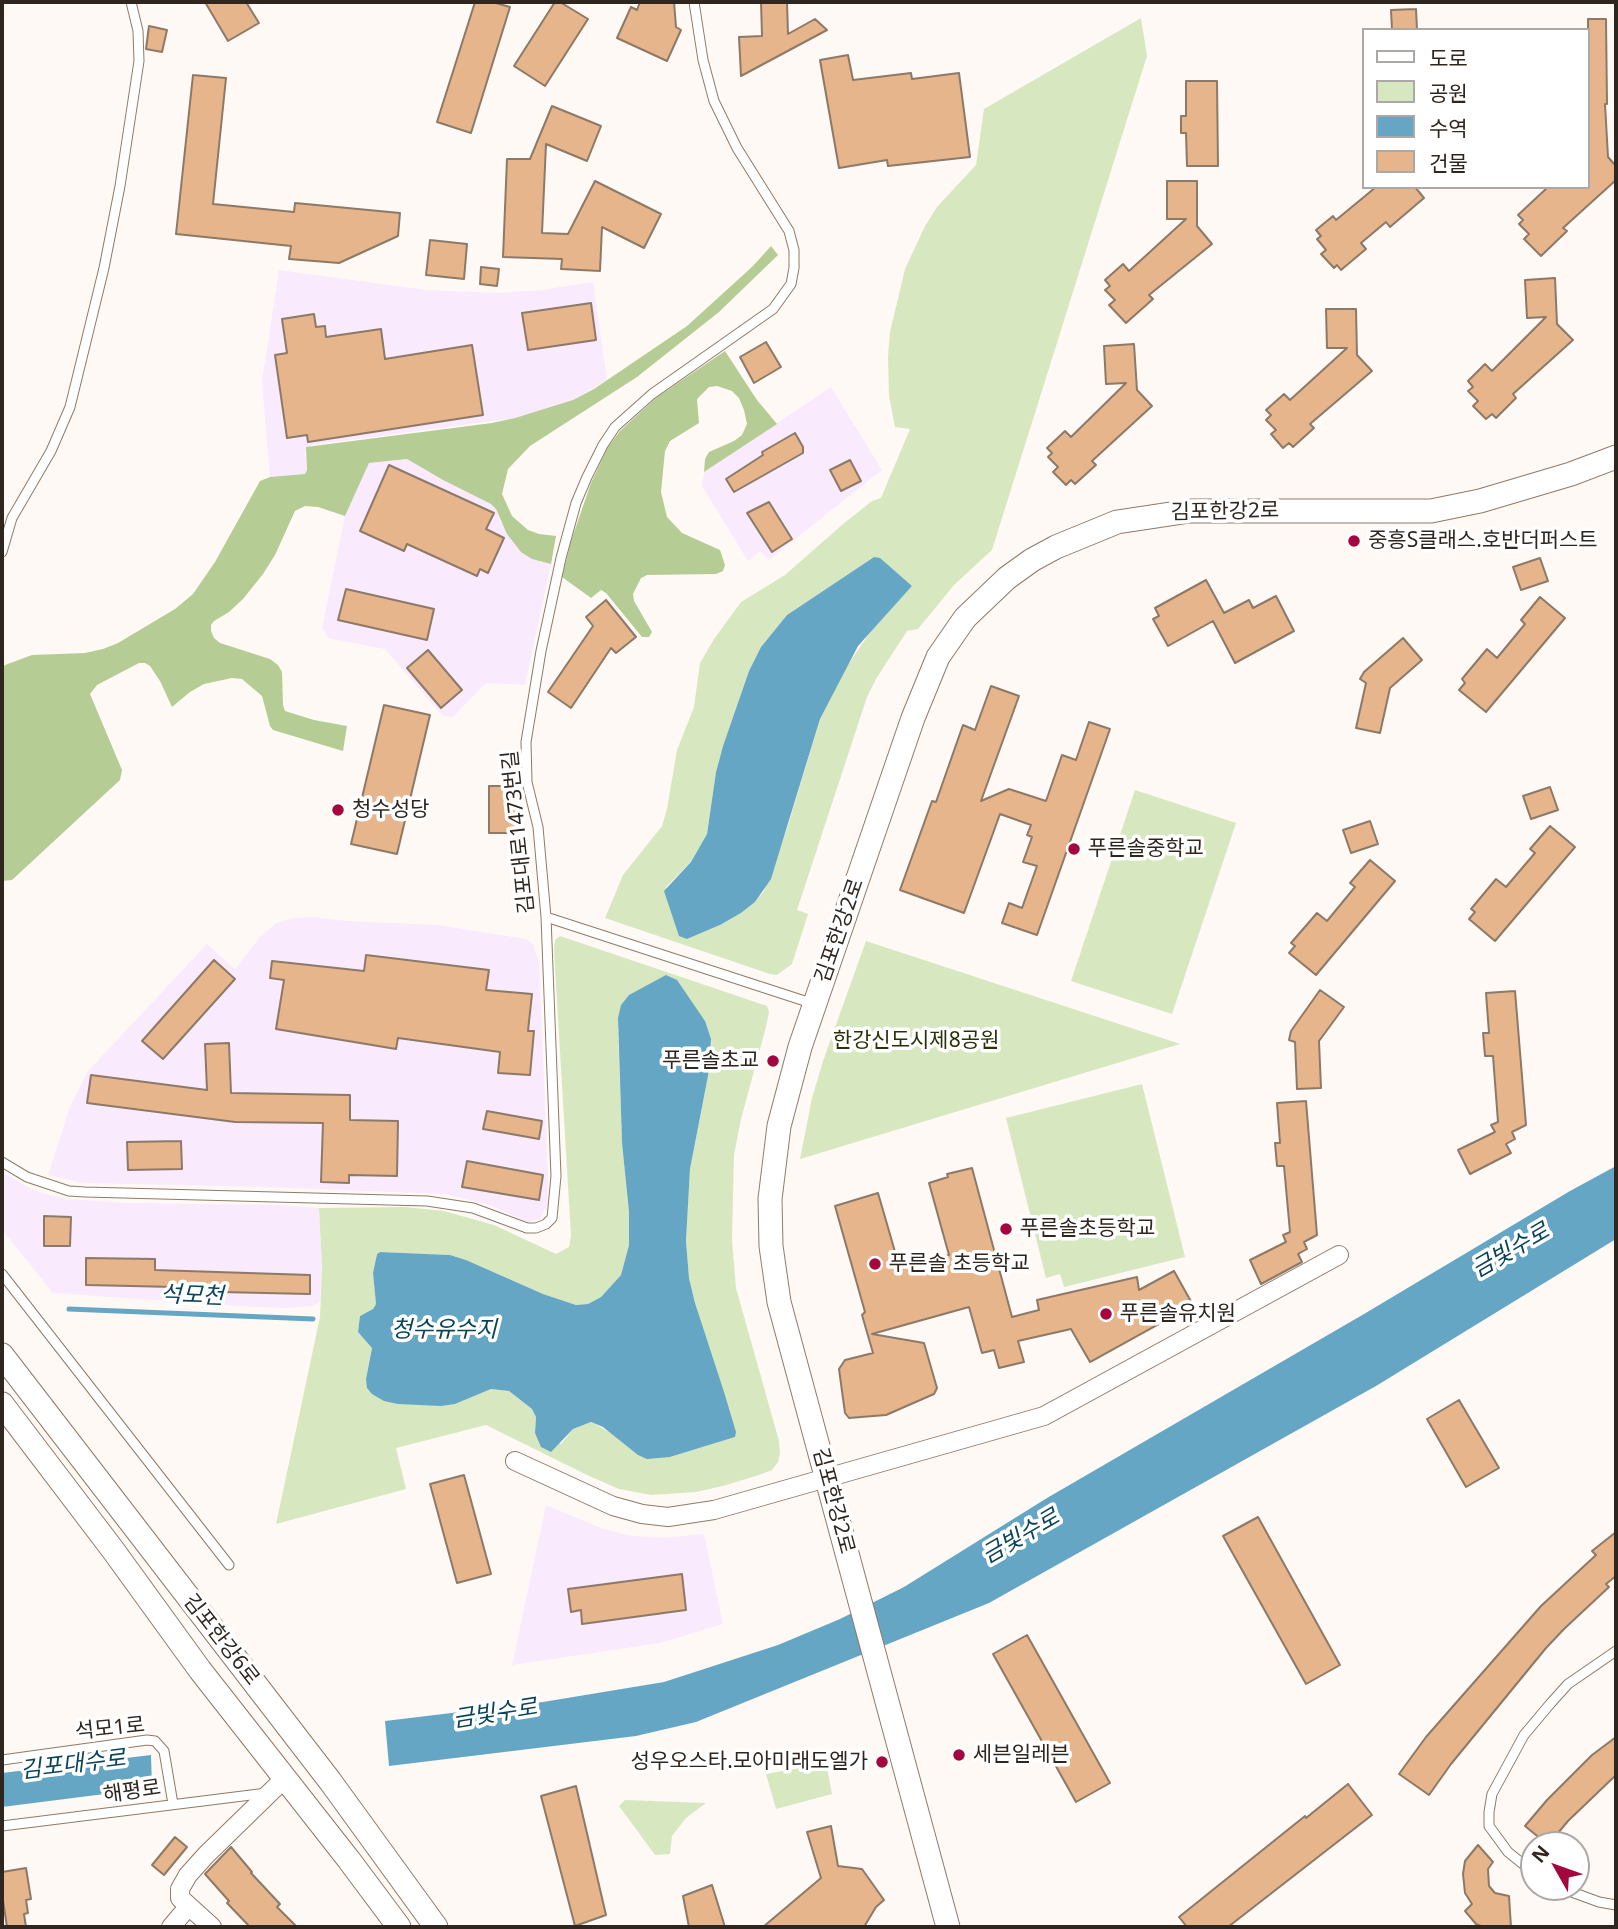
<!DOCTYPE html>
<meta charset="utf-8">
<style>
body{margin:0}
#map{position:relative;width:1618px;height:1929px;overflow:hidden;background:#fef9f5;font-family:"Noto Sans","Noto Sans KR",sans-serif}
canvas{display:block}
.frame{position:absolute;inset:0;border:4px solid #2f261f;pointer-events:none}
.legend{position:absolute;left:1362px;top:28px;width:228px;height:161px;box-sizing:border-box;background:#fff;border:2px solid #aca8a5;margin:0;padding:9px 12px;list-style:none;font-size:21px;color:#2f261f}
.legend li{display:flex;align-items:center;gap:14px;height:35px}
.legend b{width:35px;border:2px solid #aca8a5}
.north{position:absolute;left:1520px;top:1831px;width:70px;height:70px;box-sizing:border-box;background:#fff;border:2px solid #aca8a5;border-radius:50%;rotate:310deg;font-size:19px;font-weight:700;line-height:28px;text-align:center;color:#2f261f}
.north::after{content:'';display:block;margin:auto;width:24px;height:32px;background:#a3073d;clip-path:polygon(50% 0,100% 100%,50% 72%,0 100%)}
</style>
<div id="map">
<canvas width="1618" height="1929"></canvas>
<div class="frame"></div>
<ul class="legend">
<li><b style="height:9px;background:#fff"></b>도로</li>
<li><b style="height:19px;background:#d7e8c1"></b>공원</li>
<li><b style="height:19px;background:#65a6c5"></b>수역</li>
<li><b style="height:19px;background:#e6b58b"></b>건물</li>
</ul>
<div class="north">N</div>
</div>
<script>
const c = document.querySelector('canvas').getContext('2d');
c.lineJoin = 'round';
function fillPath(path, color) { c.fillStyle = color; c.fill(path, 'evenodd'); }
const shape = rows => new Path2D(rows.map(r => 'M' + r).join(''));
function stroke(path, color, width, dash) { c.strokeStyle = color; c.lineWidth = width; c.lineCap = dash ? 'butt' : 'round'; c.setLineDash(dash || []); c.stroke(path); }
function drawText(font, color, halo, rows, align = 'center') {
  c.font = font + ' "Noto Sans","Noto Sans KR",sans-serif'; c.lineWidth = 7; c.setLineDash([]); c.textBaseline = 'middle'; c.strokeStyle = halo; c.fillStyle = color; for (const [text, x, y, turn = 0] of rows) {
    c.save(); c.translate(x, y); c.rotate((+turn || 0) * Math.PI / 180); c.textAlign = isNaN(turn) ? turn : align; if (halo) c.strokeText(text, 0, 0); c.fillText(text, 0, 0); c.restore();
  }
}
const industrial = shape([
 [279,270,426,290,498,293,541,290,593,282,607,380,573,400,515,418,312,445,305,450,307,470,305,474,270,477,262,381],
 [831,387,882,470,769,560,760,551,748,561,702,486,704,472],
 [407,459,443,480,491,504,496,509,500,521,532,559,551,564,525,685,486,683,453,717,443,716,385,649,328,638,322,628,345,516,369,463],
 [311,917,347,921,437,925,526,939,533,944,539,962,548,1178,547,1205,540,1219,528,1222,490,1205,445,1194,263,1187,83,1183,48,1175,70,1107,88,1071,207,944,235,969,260,937,276,923,293,918],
 [2,1172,29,1188,45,1194,68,1199,129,1203,279,1205,319,1208,322,1267,320,1302,312,1306,289,1308,253,1307,53,1293,2,1230],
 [546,1505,601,1528,626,1535,663,1538,704,1534,723,1624,660,1643,512,1665]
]);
const green = shape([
 [1141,18,1147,56,992,550,954,585,918,629,907,631,876,679,867,697,797,910,808,914,792,964,777,975,770,974,605,918,623,875,662,826,667,809,677,750,694,707,700,663,714,639,741,602,785,575,843,524,872,501,881,498,910,429,895,427,889,396,888,357,890,332,905,269,925,226,937,207,976,165,984,109],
 [874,557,912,586,871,631,845,669,820,719,787,829,764,891,755,902,741,913,720,925,687,939,666,887,691,862,707,834,716,772,723,746,749,671,761,647,787,615],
 [1135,790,1236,823,1172,1014,1071,981],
 [560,936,767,1006,769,1012,766,1027,741,1119,734,1155,732,1239,736,1288,779,1441,780,1454,778,1462,772,1470,762,1474,723,1486,696,1492,651,1495,619,1489,587,1475,486,1425,396,1448,406,1489,276,1524,320,1317,322,1267,319,1208,405,1207,444,1211,494,1225,556,1254,569,1247,571,1236,554,951,555,940],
 [630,995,698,1012,705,1021,708,1076,690,1169,686,1241,689,1278,695,1303,735,1437,670,1457,615,1435,591,1422,573,1429,561,1444,535,1433,536,1417,532,1409,509,1391,491,1389,455,1404,366,1379,372,1347,358,1332,360,1316,373,1309,376,1304,373,1273,377,1254,380,1252,450,1255,466,1260,543,1294,576,1305,588,1304,601,1297,621,1275,629,1245,629,1212,622,1143,618,1029,621,1005],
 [866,941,1180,1044,800,1159,812,1098,823,1061],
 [1142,1084,1185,1257,1064,1287,1060,1274,1046,1278,1006,1118],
 [826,1763,832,1794,776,1809,766,1774],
 [625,1800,706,1803,686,1818,672,1836,670,1854,655,1855,619,1806]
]);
const forest = shape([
 [771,246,778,255,719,312,637,377,530,446,508,469,502,494,512,516,528,530,539,534,556,536,551,564,532,559,521,552,507,534,496,509,491,504,443,480,407,459,369,463,345,516,318,507,305,506,295,511,275,555,263,574,243,599,229,612,214,621,211,625,211,631,214,638,220,643,270,659,278,665,282,672,283,705,285,711,314,720,347,726,343,751,273,730,270,726,262,696,242,679,232,678,204,684,190,692,172,707,160,681,150,666,145,663,139,663,97,685,90,694,122,770,120,780,12,880,2,881,2,668,5,665,32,655,85,653,103,649,118,643,175,609,193,594,215,562,260,481,270,477,305,474,307,470,306,447,492,423,515,418,573,400,594,389,687,326,753,266],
 [725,351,757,400,777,424,704,472,705,459,709,452,734,441,742,435,747,424,744,410,739,398,732,391,717,386,709,387,697,399,699,423,670,441,665,451,661,492,667,517,682,533,720,550,725,565,723,571,716,574,647,575,641,578,633,594,634,601,652,632,649,637,642,637,606,593,601,590,591,598,562,577,571,541,591,483,608,447,620,431,657,397]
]);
const water = shape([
 [874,557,880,558,912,586,858,646,820,719,771,879,755,902,741,913,720,925,687,939,679,936,664,891,691,862,707,834,716,772,723,746,749,671,761,647,787,615],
 [666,975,677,980,705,1021,711,1039,708,1076,690,1169,686,1241,689,1278,695,1303,724,1392,736,1432,735,1437,670,1457,647,1459,638,1455,603,1427,591,1422,573,1429,551,1452,541,1447,535,1433,536,1417,532,1409,509,1391,491,1389,455,1404,441,1406,398,1404,384,1401,372,1394,367,1388,366,1379,372,1348,358,1332,360,1316,373,1309,376,1304,373,1273,377,1254,380,1252,450,1255,466,1260,543,1294,576,1305,588,1304,601,1297,621,1275,629,1245,629,1212,622,1143,618,1018,621,1005,629,995],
 [1616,1166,1616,1239,1376,1386,989,1603,696,1722,636,1736,389,1766,385,1721,543,1702,664,1682,778,1645,840,1619,904,1587,1047,1498,1364,1314,1570,1191],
 [151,1755,152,1788,2,1807,2,1773]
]);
const stream = shape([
 [69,1309,313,1319]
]);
const building = shape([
 [205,2,246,2,259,23,228,41,205,2],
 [475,2,492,2,510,7,471,133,437,122,475,2],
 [555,2,560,2,588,19,545,86,514,66,555,2],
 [640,2,674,2,676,27,681,30,667,61,617,38,631,7,637,10,640,2],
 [761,2,787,2,788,34,815,19,827,30,741,76,739,37,762,36,761,2],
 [1416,9,1417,30,1392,30,1391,10,1416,9],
 [1588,19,1606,19,1607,104,1605,104,1608,157,1616,166,1616,180,1563,228,1567,231,1541,256,1524,239,1529,234,1519,224,1523,220,1518,215,1548,187,1588,187,1588,19],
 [149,26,167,30,162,52,146,49,149,26],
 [848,55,853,80,911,73,912,79,959,73,970,157,888,166,887,160,839,168,820,60,848,55],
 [193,75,226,78,213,204,294,212,295,203,400,213,398,236,339,263,289,259,291,246,176,234,193,75],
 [1186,81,1217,81,1218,166,1187,166,1186,133,1181,133,1181,116,1186,116,1186,81],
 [552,106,601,126,587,161,546,144,542,233,568,234,595,181,661,214,644,248,602,227,600,271,561,269,562,259,503,257,507,159,530,159,552,106],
 [1167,181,1197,181,1197,226,1212,244,1149,295,1153,299,1126,323,1109,305,1115,300,1105,290,1110,286,1105,280,1123,264,1129,271,1186,219,1167,219,1167,181],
 [1376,187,1415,187,1424,198,1390,227,1386,222,1361,243,1366,249,1341,270,1337,265,1334,268,1321,254,1326,250,1317,239,1321,236,1316,230,1333,216,1336,220,1376,187],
 [430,240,467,244,464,279,426,275,430,240],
 [481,267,499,269,497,286,480,284,481,267],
 [1555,278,1557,324,1573,340,1513,394,1516,398,1496,418,1492,414,1486,419,1473,406,1478,401,1468,391,1473,387,1468,381,1485,364,1492,371,1546,317,1527,318,1525,280,1555,278],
 [591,303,596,340,528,350,522,313,591,303],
 [1326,309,1356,309,1357,355,1372,371,1310,424,1314,428,1293,447,1289,443,1283,448,1271,434,1276,430,1266,420,1271,415,1266,410,1284,394,1290,400,1347,348,1327,348,1326,309],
 [314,314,316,327,325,326,326,337,381,329,385,359,472,345,483,415,308,442,307,435,287,438,275,355,287,353,282,319,314,314],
 [766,342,781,367,754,383,740,357,766,342],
 [1134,344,1137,390,1152,406,1092,461,1096,465,1075,484,1071,480,1066,485,1053,472,1058,467,1048,457,1052,453,1047,448,1065,431,1071,437,1126,383,1106,384,1104,346,1134,344],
 [795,433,803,447,803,453,734,492,726,479,763,455,762,452,795,433],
 [850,460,861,481,841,491,830,470,850,460],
 [389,465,494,513,486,529,504,538,488,573,480,569,477,576,407,544,404,551,360,531,389,465],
 [769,502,792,539,772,552,747,513,769,502],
 [1540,558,1548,581,1521,590,1513,567,1540,558],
 [1206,580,1224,613,1249,600,1253,608,1276,596,1294,631,1235,663,1213,621,1168,646,1153,619,1159,616,1155,608,1206,580],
 [346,589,434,609,427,640,338,620,346,589],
 [1540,597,1565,618,1486,712,1459,690,1465,683,1462,679,1487,649,1497,658,1525,624,1521,620,1540,597],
 [606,600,636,637,616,653,611,648,571,708,548,692,593,626,586,617,606,600],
 [1403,638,1422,660,1390,688,1380,733,1356,728,1366,683,1360,679,1364,672,1403,638],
 [428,650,462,690,441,708,407,668,428,650],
 [991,686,1019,696,981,801,1009,789,1046,801,1062,755,1076,760,1089,722,1110,729,1037,935,1002,923,1009,903,1022,908,1037,866,1023,862,1032,837,1027,835,1031,825,1000,814,964,913,900,890,932,801,936,802,963,725,975,730,991,686],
 [384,705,430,715,397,854,351,844,384,705],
 [489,786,518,786,517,833,489,833,489,786],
 [1550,787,1558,810,1531,819,1523,796,1550,787],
 [1370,821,1378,844,1351,853,1343,830,1370,821],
 [1550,826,1575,847,1495,941,1469,919,1475,912,1471,909,1496,879,1506,887,1535,853,1530,849,1550,826],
 [1370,860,1395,881,1316,975,1289,953,1295,946,1291,943,1317,913,1327,921,1355,887,1350,883,1370,860],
 [366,955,489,970,486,990,532,994,528,1031,534,1031,530,1075,498,1073,500,1052,398,1038,396,1049,276,1029,284,980,270,978,272,961,364,971,366,955],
 [214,960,235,979,163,1059,142,1041,214,960],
 [1320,990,1344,1007,1319,1041,1321,1088,1297,1089,1295,1042,1289,1040,1291,1031,1320,990],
 [1515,991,1526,1125,1512,1132,1515,1139,1506,1144,1511,1153,1470,1174,1458,1150,1495,1132,1491,1125,1498,1122,1493,1056,1485,1056,1483,1033,1489,1033,1486,993,1515,991],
 [229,1043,231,1093,350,1095,350,1120,398,1121,397,1176,349,1175,349,1183,321,1182,323,1123,235,1122,87,1103,91,1075,207,1090,205,1044,229,1043],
 [1306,1101,1317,1235,1304,1242,1307,1249,1298,1254,1302,1262,1261,1284,1250,1260,1286,1242,1283,1235,1290,1232,1284,1166,1277,1166,1275,1143,1280,1143,1277,1103,1306,1101],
 [487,1111,542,1121,539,1139,483,1129,487,1111],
 [181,1141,182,1169,128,1170,127,1142,181,1141],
 [467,1161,543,1175,539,1200,462,1187,467,1161],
 [972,1168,1012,1317,1039,1310,1037,1300,1137,1277,1139,1290,1174,1271,1193,1305,1090,1362,1071,1329,1018,1341,1024,1362,999,1368,994,1350,982,1353,969,1307,872,1334,924,1343,937,1388,934,1394,886,1415,849,1418,845,1413,839,1369,845,1360,873,1353,862,1315,865,1312,835,1206,878,1193,900,1269,949,1255,929,1183,948,1177,947,1174,972,1168],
 [44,1216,71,1217,70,1246,44,1246,44,1216],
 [86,1258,155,1259,155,1270,310,1275,310,1294,175,1291,175,1287,86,1285,86,1258],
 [1459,1400,1499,1468,1466,1487,1427,1419,1459,1400],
 [464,1475,491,1574,457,1583,430,1484,464,1475],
 [1258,1517,1340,1665,1306,1684,1223,1536,1258,1517],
 [1616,1532,1616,1576,1606,1584,1609,1587,1564,1629,1546,1648,1451,1764,1429,1795,1399,1774,1426,1737,1541,1606,1596,1555,1592,1551,1616,1532],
 [682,1574,686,1610,582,1624,581,1610,571,1612,568,1589,682,1574],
 [1027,1635,1110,1783,1076,1802,993,1654,1027,1635],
 [1616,1737,1616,1775,1568,1821,1548,1845,1525,1826,1547,1800,1592,1755,1616,1737],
 [1348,1784,1372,1815,1228,1927,1187,1927,1179,1917,1305,1816,1306,1818,1348,1784],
 [576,1786,606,1915,575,1926,541,1796,576,1786],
 [831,1826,838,1866,862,1869,884,1900,876,1907,864,1927,763,1927,821,1878,807,1832,831,1826],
 [175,1837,187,1847,164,1875,152,1865,175,1837],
 [1478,1845,1493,1862,1488,1869,1489,1886,1495,1893,1509,1896,1511,1927,1483,1927,1476,1924,1465,1911,1472,1904,1465,1893,1463,1874,1465,1861,1478,1845],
 [231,1847,252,1872,251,1873,280,1904,277,1907,297,1927,250,1927,227,1903,229,1901,205,1874,231,1847],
 [26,1868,31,1899,26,1900,28,1913,24,1914,26,1927,7,1927,2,1894,2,1872,26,1868],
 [712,1885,725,1927,689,1927,683,1896,712,1885]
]);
const service = shape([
 [2,552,12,518,51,451,70,407,104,268,120,186,139,61,138,31,131,2],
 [546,917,814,1004],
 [2,1162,27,1177,69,1191,85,1192,427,1201,473,1208,527,1228,536,1228,546,1224,552,1218,556,1176,546,917,538,827,527,782,526,742,541,651,561,558,576,503,587,477,603,445,615,427,652,394,773,309,791,284,794,268,794,250,789,231,737,148,714,101,703,60,694,2],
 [2,1274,229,1565],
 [2,1760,147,1740,155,1741,164,1751,173,1804],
 [2,1826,267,1793],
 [1534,1873,1508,1852,1489,1826,1489,1812,1492,1794,1524,1735,1550,1704,1568,1684,1616,1651],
 [1558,1887,1599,1902,1616,1905]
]);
const minor = shape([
 [515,1461,613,1506,642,1514,668,1517,714,1510,1044,1416,1339,1255],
 [171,1927,188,1907],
 [212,1927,180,1898,180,1889,188,1875,206,1855,285,1778]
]);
const tertiary = shape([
 [2,1355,330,1781,436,1927],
 [2,1404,113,1550,200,1670,349,1860,399,1927],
 [948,1927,779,1302,771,1246,770,1199,779,1126,800,1047,913,718,938,657,965,618,1007,578,1032,560,1056,547,1117,522,1190,511,1431,511,1480,501,1571,474,1616,457]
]);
const markers = [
 [1354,541,7,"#a3073d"],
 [338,810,7,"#a3073d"],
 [1074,849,7,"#a3073d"],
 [773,1061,7,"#a3073d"],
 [1006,1229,7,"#a3073d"],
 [875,1264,7,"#a3073d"],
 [1106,1314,7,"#a3073d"],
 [959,1755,7,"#a3073d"],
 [882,1762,7,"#a3073d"]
];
const streetNames = [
 ["김포한강2로",1225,512,-1],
 ["김포대로1473번길",519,832,-96],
 ["김포한강2로",840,931,-71],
 ["김포한강2로",833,1501,75],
 ["김포한강6로",221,1640,52],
 ["석모1로",110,1729,-6],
 ["해평로",132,1792,-8]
];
const poiNames = [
 ["중흥S클래스.호반더퍼스트",1368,541],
 ["청수성당",352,810],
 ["푸른솔중학교",1088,849],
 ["푸른솔초교",759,1061,"right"],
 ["푸른솔초등학교",1020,1229],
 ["푸른솔 초등학교",889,1264],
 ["푸른솔유치원",1120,1314],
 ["세븐일레븐",973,1755],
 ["성우오스타.모아미래도엘가",868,1762,"right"]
];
const parkNames = [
 ["한강신도시제8공원",916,1041]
];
const waterNames = [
 ["금빛수로",1511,1251,-30],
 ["석모천",192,1296,2],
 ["청수유수지",444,1330],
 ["금빛수로",1021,1537,-30],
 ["금빛수로",495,1714,-9],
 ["김포대수로",73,1765,-7]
];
fillPath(industrial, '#faeafd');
fillPath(green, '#d7e8c1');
fillPath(forest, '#b5cd94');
fillPath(water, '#65a6c5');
stroke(stream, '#65a6c5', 5);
fillPath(building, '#e6b58b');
stroke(building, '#8d7967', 2);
stroke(service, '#8f7a69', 11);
stroke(minor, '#8f7a69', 20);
stroke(tertiary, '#8f7a69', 25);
stroke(service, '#fff', 9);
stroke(minor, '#fff', 18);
stroke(tertiary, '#fff', 23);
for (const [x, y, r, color] of markers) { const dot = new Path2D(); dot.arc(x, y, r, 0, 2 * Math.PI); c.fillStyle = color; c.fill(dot); stroke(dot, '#fff', 2.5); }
drawText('21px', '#2f261f', '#fff', streetNames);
drawText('21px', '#2f261f', '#fff', poiNames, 'left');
drawText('21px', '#26340a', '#fff', parkNames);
drawText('italic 23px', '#0b4359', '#fff', waterNames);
</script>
